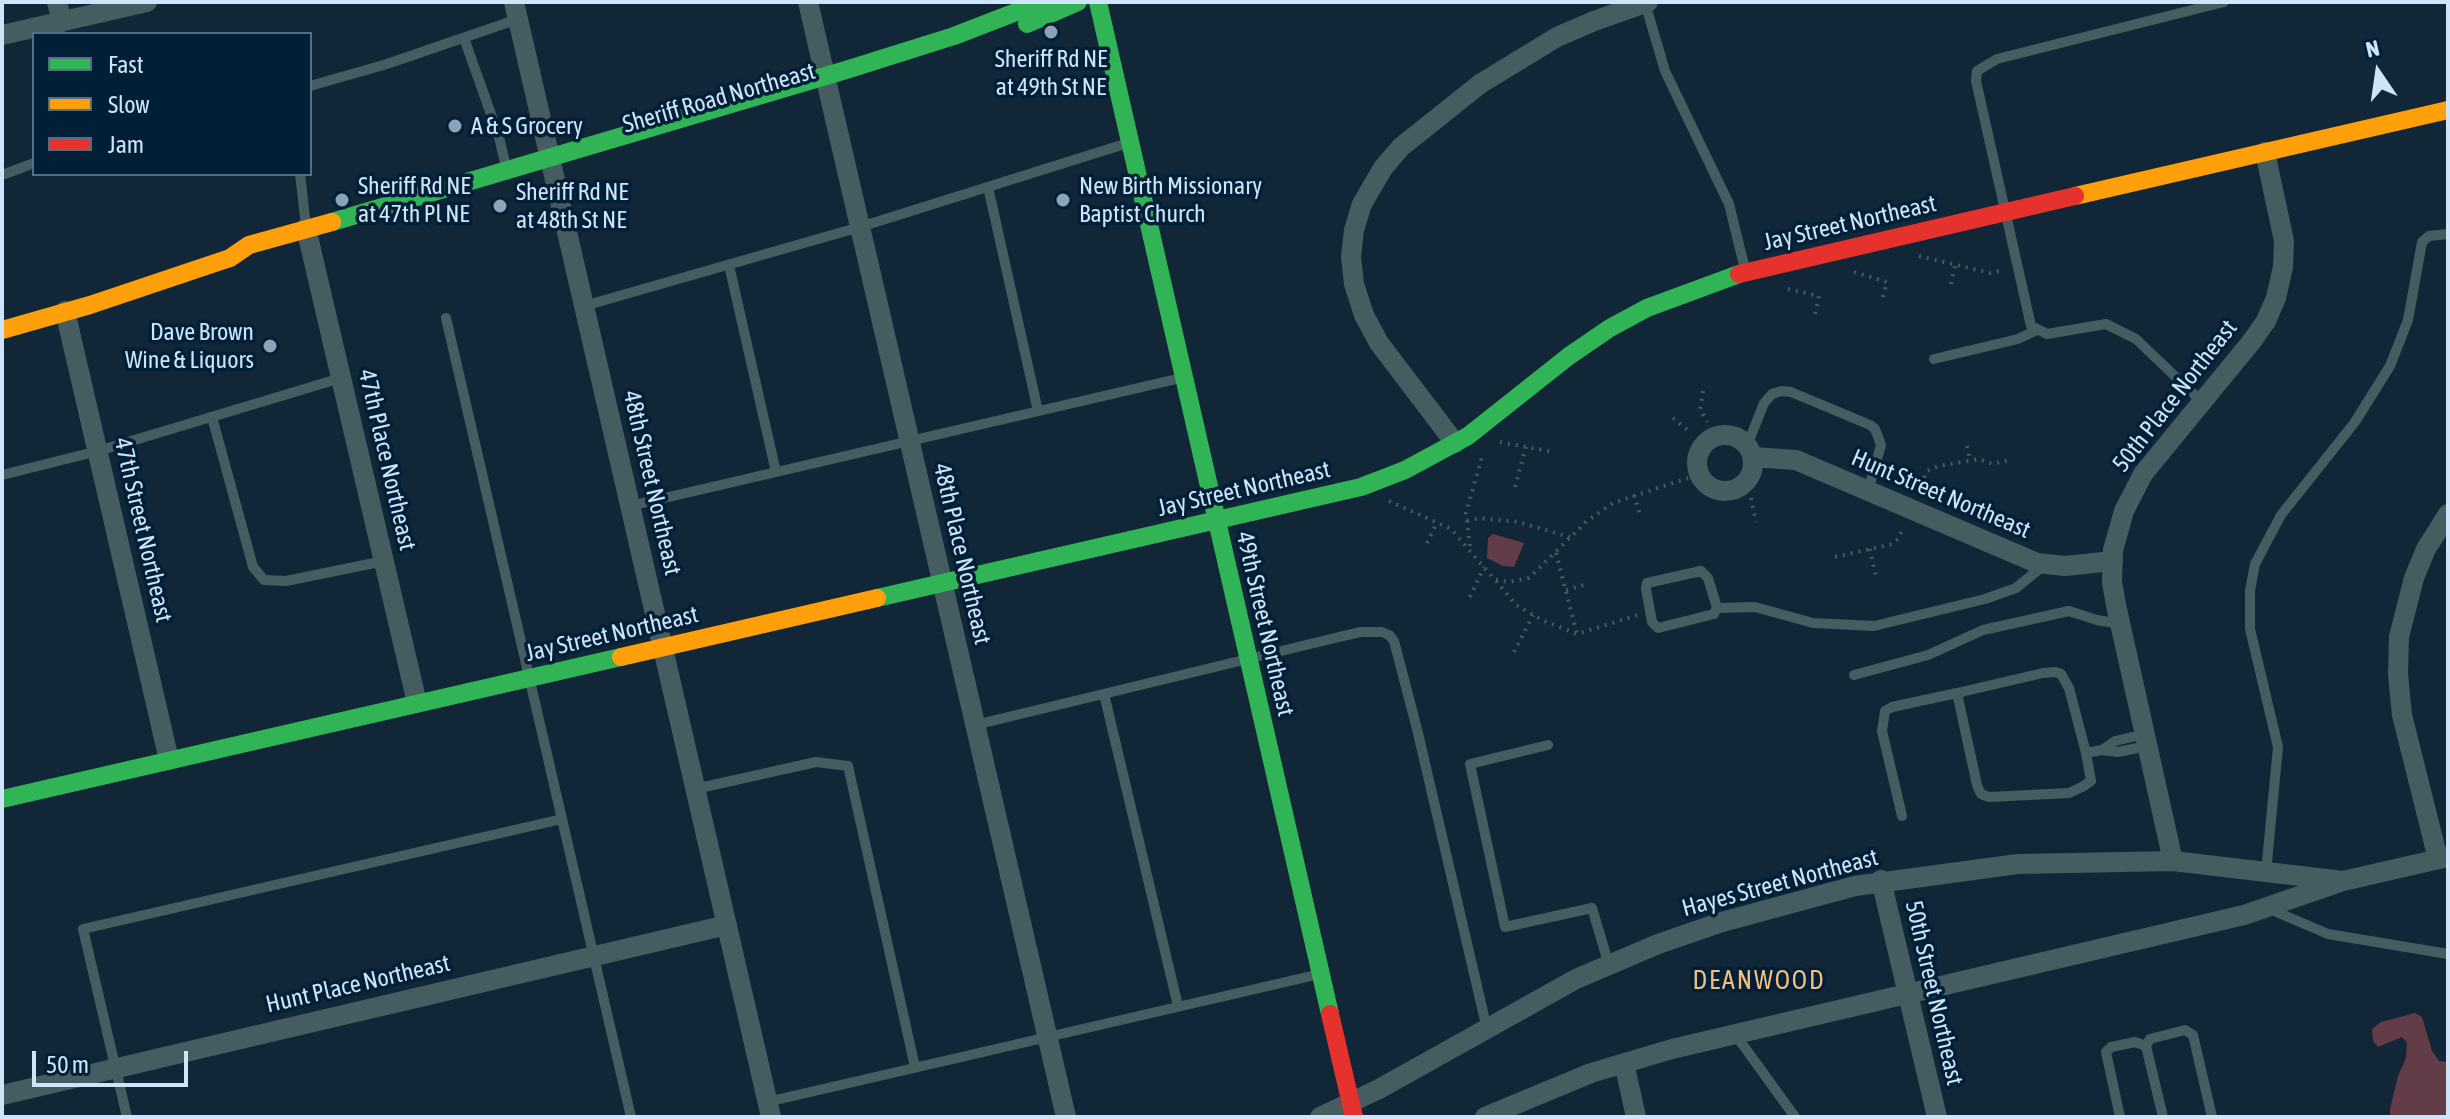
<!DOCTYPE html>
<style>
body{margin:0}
#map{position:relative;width:2450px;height:1119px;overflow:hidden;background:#112738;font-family:"Asap Condensed",sans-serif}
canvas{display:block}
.frame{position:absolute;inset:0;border:4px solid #cee4f9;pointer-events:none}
.legend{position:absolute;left:32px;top:32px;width:280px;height:144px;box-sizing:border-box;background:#021f38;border:2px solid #546e85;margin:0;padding:10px 14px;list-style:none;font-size:24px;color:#cee4f9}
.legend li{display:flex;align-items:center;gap:16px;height:40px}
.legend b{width:40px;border:2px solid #546e85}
.north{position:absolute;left:2338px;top:32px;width:80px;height:80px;-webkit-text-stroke:6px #021f38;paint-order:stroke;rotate:347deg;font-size:22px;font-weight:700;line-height:32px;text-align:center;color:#cee4f9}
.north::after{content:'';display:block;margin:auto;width:28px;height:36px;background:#cee4f9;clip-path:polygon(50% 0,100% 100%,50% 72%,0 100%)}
.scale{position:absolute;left:32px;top:1051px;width:156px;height:36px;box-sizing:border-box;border:4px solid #cee4f9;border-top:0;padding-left:10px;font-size:24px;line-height:28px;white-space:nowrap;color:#cee4f9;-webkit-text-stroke:6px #021f38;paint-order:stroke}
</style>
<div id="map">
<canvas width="2450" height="1119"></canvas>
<div class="frame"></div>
<ul class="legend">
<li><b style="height:10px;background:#30b455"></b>Fast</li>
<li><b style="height:10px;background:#ff9f0a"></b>Slow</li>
<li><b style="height:10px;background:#e5322d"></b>Jam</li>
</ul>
<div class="north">N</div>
<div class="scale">50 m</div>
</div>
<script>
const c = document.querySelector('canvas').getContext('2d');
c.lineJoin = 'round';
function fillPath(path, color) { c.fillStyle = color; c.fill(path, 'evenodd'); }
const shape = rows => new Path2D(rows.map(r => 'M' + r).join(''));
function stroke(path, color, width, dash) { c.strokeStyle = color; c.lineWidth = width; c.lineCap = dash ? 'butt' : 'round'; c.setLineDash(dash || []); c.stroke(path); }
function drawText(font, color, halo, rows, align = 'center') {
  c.font = font + ' "Asap Condensed",sans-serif'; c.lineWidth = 7; c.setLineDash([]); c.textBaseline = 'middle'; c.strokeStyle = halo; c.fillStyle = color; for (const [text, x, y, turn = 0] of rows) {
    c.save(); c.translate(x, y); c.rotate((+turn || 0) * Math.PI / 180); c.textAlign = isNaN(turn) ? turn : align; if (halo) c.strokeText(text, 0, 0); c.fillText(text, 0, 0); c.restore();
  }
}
const green = shape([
 [1493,534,1524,543,1514,567,1503,566,1487,558,1488,538],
 [2415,1013,2422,1017,2432,1051,2439,1061,2448,1062,2448,1117,2390,1117,2390,1109,2398,1076,2406,1058,2407,1043,2402,1037,2378,1047,2373,1041,2372,1029,2381,1022]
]);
const path = shape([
 [1919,256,1990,273,2004,270],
 [1854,272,1887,282,1882,300],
 [1951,284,1955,266],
 [1788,289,1819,296,1815,314],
 [1703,391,1700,409,1707,422],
 [1673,418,1691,433],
 [1500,442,1553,452],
 [1967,446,1970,460],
 [1921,485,1927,471,1939,466,1979,459,1992,464,2009,460],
 [1515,487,1526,447],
 [1634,495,1641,518],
 [1751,498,1756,522],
 [1389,501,1451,529,1494,579,1508,582,1529,578,1587,521,1613,503,1688,478],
 [1467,521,1479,518,1518,522,1570,537],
 [1427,543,1437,522],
 [1470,546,1466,513,1482,457],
 [1870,549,1876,577],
 [1556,553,1577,634],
 [1835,557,1892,544,1898,539,1903,529],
 [1496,581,1516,605,1542,620,1577,634,1638,615],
 [1566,590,1587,584],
 [1470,597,1484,567],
 [1514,652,1533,615]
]);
const lane = shape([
 [1645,3,1665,71,1729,204,1745,269],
 [464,38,499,137,506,167],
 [310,86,387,64,518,19],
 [300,174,306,226],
 [2,175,34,163],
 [988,187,1038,411],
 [729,265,776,472],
 [584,306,860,227,1128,143],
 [446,318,631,1117],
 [1934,359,2018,339,2037,330],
 [2201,401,2136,339,2106,324,2047,334,2031,326,1976,81,1977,71,1997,59,2224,2],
 [212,417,253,567,264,580,286,581,384,561],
 [1747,446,1764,403,1772,394,1782,391,1791,392,1870,425,1875,429,1881,445,1868,491],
 [2,475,98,451,341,378],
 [630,506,1181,378],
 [1717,608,1708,578,1701,571,1647,583,1646,589,1652,622,1658,628,1714,614,1717,608,1755,607,1813,623,1874,626,1985,599,2016,588,2043,566],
 [1854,675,1928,655,1983,630,2069,611,2097,620,2120,624],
 [1104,694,1178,1006],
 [975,725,1339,637,1361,632,1382,632,1389,635,1394,641,1417,729,1487,1029],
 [2145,734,2115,741,2102,750,2118,752,2147,746],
 [1548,745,1470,764,1505,927,1592,908,1609,965],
 [2086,753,2069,688,2061,674,2055,672,2043,673,1957,693,1977,785,1981,794,1989,797,2069,793,2082,787,2091,781,2086,753,2102,750],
 [695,789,816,762,848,766,915,1067],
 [1902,816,1882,731,1885,711,1892,707,1957,693],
 [2266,872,2278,747,2250,629,2250,591,2255,564,2281,515,2355,422,2390,366,2408,320,2422,242,2429,236,2448,234],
 [2267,908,2328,934,2448,954],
 [1735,1034,1795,1117],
 [767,1102,1320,974],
 [127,1117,83,929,562,819],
 [2120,1117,2106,1052,2111,1047,2135,1042,2146,1046],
 [2163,1117,2146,1046,2150,1039,2185,1030,2193,1035,2212,1117]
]);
const street = shape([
 [57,2,62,22],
 [514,2,771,1117],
 [808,2,1066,1117],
 [2,35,147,2],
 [306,228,417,703],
 [65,311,169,760],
 '1697 463a28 28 0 1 1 56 0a28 28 0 1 1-56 0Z',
 [1455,443,1379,343,1364,315,1354,284,1351,257,1354,230,1362,204,1383,168,1401,147,1480,84,1557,37,1594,21,1648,2],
 [1752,457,1796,460,2037,563,2065,566,2113,561],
 [2438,859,2402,715,2398,674,2399,637,2414,578,2426,549,2448,514],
 [2173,861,2116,605,2112,582,2113,550,2124,511,2143,474,2252,341,2266,321,2276,298,2283,267,2284,241,2265,152],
 [1881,880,1937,1117],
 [1624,1063,1636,1117],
 [2,1095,727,925],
 [1320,1117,1379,1089,1576,979,1658,944,1722,922,1855,886,2018,864,2173,861,2343,881],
 [1485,1117,1591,1073,1672,1049,2244,915,2343,881,2448,857]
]);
const fast = shape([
 [1098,2,1330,1014],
 [1027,24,1078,2],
 [332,222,846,70,954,36,1042,2],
 [877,598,1361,487,1405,470,1468,436,1569,356,1610,328,1647,308,1739,274],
 [2,799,621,657]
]);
const slow = shape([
 [2075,196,2448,110],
 [2,330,90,305,230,258,249,245,332,222],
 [621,657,877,598]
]);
const jam = shape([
 [1739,274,2075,196],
 [1330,1014,1354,1117]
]);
const markers = [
 [1051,32,8,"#8ca2b5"],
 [455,126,8,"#8ca2b5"],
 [342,200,8,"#8ca2b5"],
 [1063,200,8,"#8ca2b5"],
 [500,206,8,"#8ca2b5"],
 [270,346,8,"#8ca2b5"]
];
const poiNames = [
 ["Sheriff Rd NE",1051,59,"center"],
 ["at 49th St NE",1051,87,"center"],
 ["A & S Grocery",471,126],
 ["Sheriff Rd NE",358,186],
 ["at 47th Pl NE",358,214],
 ["New Birth Missionary",1079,186],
 ["Baptist Church",1079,214],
 ["Sheriff Rd NE",516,192],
 ["at 48th St NE",516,220],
 ["Dave Brown",254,332,"right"],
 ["Wine & Liquors",254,360,"right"]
];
const streetNames = [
 ["Sheriff Road Northeast",719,98,-16],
 ["Jay Street Northeast",1850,223,-13],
 ["50th Place Northeast",2175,396,-52],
 ["47th Place Northeast",387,460,77],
 ["48th Street Northeast",652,483,77],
 ["Jay Street Northeast",1244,489,-13],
 ["Hunt Street Northeast",1941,494,23],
 ["47th Street Northeast",143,530,77],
 ["48th Place Northeast",962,554,77],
 ["49th Street Northeast",1265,624,77],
 ["Jay Street Northeast",612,634,-13],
 ["Hayes Street Northeast",1780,883,-15],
 ["Hunt Place Northeast",358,984,-13],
 ["50th Street Northeast",1934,993,77]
];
const neighbourhoodNames = [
 ["DEANWOOD",1759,981]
];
fillPath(green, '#623d47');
stroke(path, '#475a5f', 4, [2, 6]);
stroke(lane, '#455d60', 10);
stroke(street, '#455d60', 20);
stroke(fast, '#30b455', 18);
stroke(slow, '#ff9f0a', 18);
stroke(jam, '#e5322d', 18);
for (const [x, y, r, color] of markers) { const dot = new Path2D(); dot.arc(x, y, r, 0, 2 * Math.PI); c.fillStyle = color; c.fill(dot); stroke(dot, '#021f38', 3); }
drawText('24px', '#cee4f9', '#021f38', poiNames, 'left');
drawText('24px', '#cee4f9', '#021f38', streetNames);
c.letterSpacing = '2px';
drawText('26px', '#f4bd80', '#021f38', neighbourhoodNames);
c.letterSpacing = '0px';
</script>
